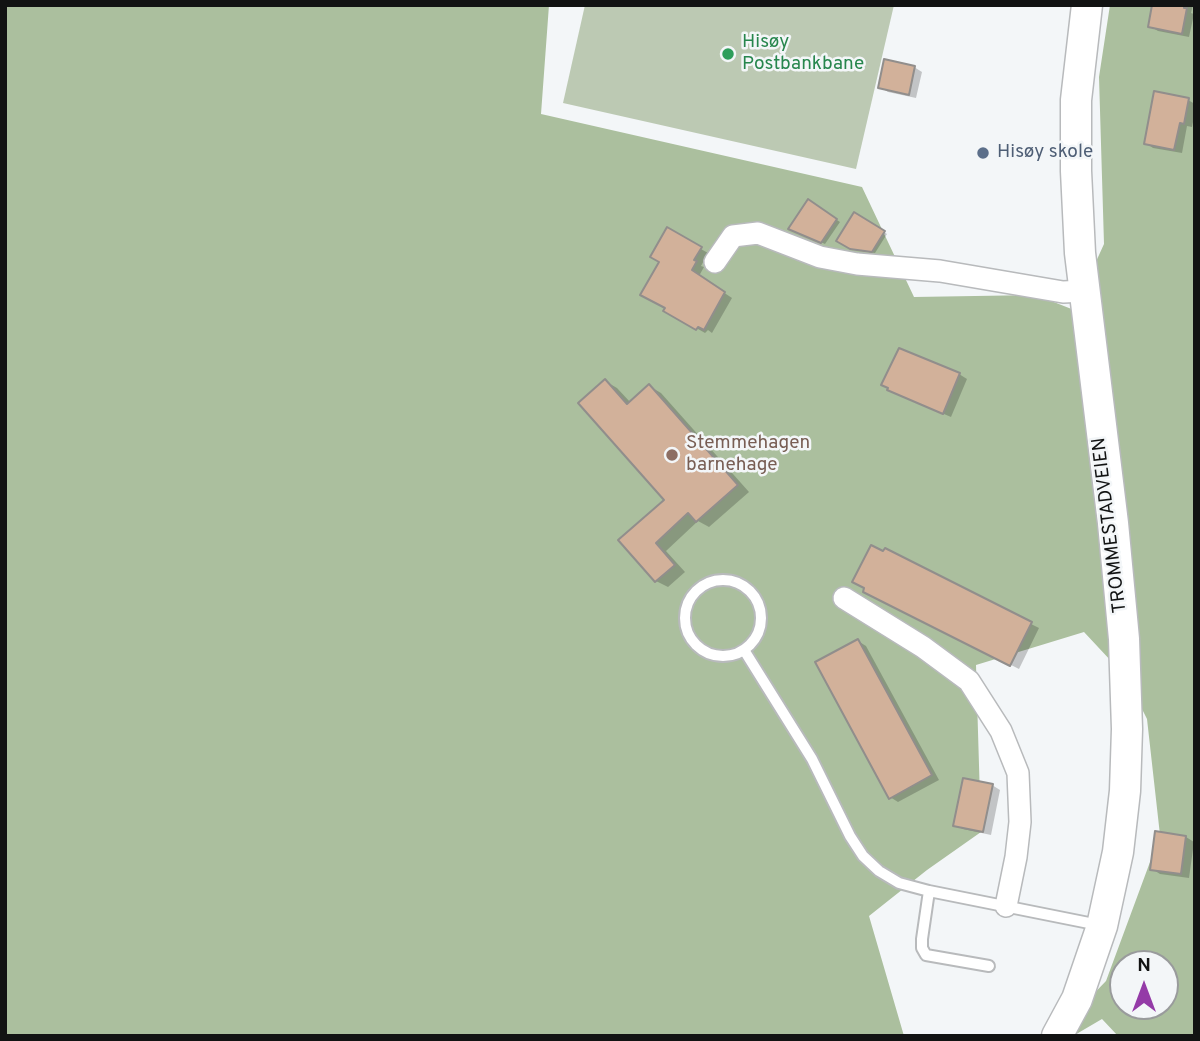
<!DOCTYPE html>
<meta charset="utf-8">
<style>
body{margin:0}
#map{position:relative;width:1200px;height:1041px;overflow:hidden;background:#f3f6f8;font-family:Overpass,sans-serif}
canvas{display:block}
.frame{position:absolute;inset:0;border:7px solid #121313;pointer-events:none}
.north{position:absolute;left:1109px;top:950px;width:70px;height:70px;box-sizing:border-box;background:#f3f6f8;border:2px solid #999b9c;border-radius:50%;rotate:0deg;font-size:19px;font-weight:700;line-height:28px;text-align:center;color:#121313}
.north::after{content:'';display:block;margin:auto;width:24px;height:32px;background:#943ba7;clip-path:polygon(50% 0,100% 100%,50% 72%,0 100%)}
</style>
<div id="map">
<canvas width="1200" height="1041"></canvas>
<div class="frame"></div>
<div class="north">N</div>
</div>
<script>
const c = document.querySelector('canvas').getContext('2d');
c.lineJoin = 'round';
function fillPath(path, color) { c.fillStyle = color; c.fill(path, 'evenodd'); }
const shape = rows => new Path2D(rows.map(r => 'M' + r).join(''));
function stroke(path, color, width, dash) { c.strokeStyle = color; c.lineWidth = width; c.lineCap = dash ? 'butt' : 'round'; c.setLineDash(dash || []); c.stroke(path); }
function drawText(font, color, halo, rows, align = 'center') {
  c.font = font + ' Overpass,sans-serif'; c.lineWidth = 5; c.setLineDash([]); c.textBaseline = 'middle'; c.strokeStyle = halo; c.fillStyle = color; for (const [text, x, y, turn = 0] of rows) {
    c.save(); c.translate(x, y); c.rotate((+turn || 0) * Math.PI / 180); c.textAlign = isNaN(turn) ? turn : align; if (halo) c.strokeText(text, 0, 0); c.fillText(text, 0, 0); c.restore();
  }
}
const green = shape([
 [585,5,894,5,856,169,563,103]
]);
const forest = shape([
 [5,5,549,5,541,114,862,187,914,297,1036,295,1074,310,1104,244,1099,77,1110,5,1195,5,1195,1036,1118,1036,1102,1019,1073,1036,1053,1036,1106,981,1160,835,1147,719,1126,677,1084,632,976,665,981,832,927,870,869,916,904,1036,5,1036],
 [1123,964,1165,964,1165,1006,1123,1006]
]);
const shadow = shape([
 [1154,5,1193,5,1191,13,1194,14,1189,37,1158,31,1150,26],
 [914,67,922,72,916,98,888,92,880,87],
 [1188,100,1195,104,1195,112,1192,127,1187,126,1182,153,1153,148,1146,143],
 [808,201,840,222,825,244,793,230],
 [855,214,887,234,875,253,855,250,839,240],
 [667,230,708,253,701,266,704,267,699,276,732,298,712,333,708,330,705,333,665,310,661,262],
 [959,374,967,379,951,417,897,394],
 [605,381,617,388,631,403,649,386,661,393,749,492,709,527,698,521,666,551,685,572,668,587,656,581,621,540,667,500],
 [873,595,1031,624,1039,628,1019,669],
 [858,641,866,646,939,780,898,802,890,797],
 [992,785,1000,790,991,835,963,829,955,825],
 [1157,833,1186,837,1194,842,1189,878,1160,874,1152,869]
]);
const building = shape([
 [1152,5,1184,5,1184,8,1187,8,1182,34,1148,27,1152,5],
 [884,59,915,66,909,95,878,88,884,59],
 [1154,91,1189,98,1184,124,1180,123,1174,150,1144,144,1154,91],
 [808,199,837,219,821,243,788,229,808,199],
 [854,212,885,231,872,252,850,249,836,241,854,212],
 [667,227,702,247,694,260,697,261,692,270,725,292,704,330,698,327,696,330,663,311,665,308,640,295,659,262,650,257,667,227],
 [899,348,960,373,943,414,887,390,888,388,881,385,899,348],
 [605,379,627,404,649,384,738,485,696,522,688,513,656,543,675,565,655,582,618,540,664,500,578,403,605,379],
 [871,545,883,551,885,548,1032,622,1010,666,863,592,864,588,852,582,871,545],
 [858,639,932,775,889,799,815,662,858,639],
 [963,778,993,784,983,832,953,826,963,778],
 [1155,831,1186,836,1181,874,1150,870,1155,831]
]);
const service = shape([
 '685 618a38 38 0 1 1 76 0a38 38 0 1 1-76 0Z',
 [744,650,812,759,850,836,863,856,879,871,899,883,929,891,1099,925],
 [929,891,922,939,922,948,926,955,989,966]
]);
const minor = shape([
 [715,262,733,236,758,233,820,257,857,264,940,271,1063,292,1085,291],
 [844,598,923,647,969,681,1001,731,1018,773,1020,822,1016,857,1006,906]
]);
const secondary = shape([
 [1057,1036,1077,999,1102,926,1118,852,1125,791,1127,729,1124,639,1113,523,1080,253,1076,171,1076,100,1087,5]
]);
const markers = [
 [728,54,7,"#2e9e5b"],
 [983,153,7,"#5c6f8a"],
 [672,455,7,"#8d6e63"]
];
const leisureNames = [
 ["Hisøy",742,43],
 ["Postbankbane",742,65]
];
const serviceNames = [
 ["Hisøy skole",997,153]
];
const educationNames = [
 ["Stemmehagen",686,444],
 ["barnehage",686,466]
];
const streetNames = [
 ["TROMMESTADVEIEN",1111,525,-97]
];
fillPath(green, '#bcc9b3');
fillPath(forest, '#abbf9e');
fillPath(shadow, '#0003');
fillPath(building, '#d2b19a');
stroke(building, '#918e8c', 2);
stroke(service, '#b8babc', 14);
stroke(minor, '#b8babc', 24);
stroke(secondary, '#b8babc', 33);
stroke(service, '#fff', 10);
stroke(minor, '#fff', 21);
stroke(secondary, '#fff', 30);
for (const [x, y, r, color] of markers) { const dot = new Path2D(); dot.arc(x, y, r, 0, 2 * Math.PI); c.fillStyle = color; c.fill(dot); stroke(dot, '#f3f6f8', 2.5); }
drawText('19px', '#27864d', '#f3f6f8', leisureNames, 'left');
drawText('19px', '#4e5e75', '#f3f6f8', serviceNames, 'left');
drawText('19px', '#785e54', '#f3f6f8', educationNames, 'left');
drawText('19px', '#121313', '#f3f6f8', streetNames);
</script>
